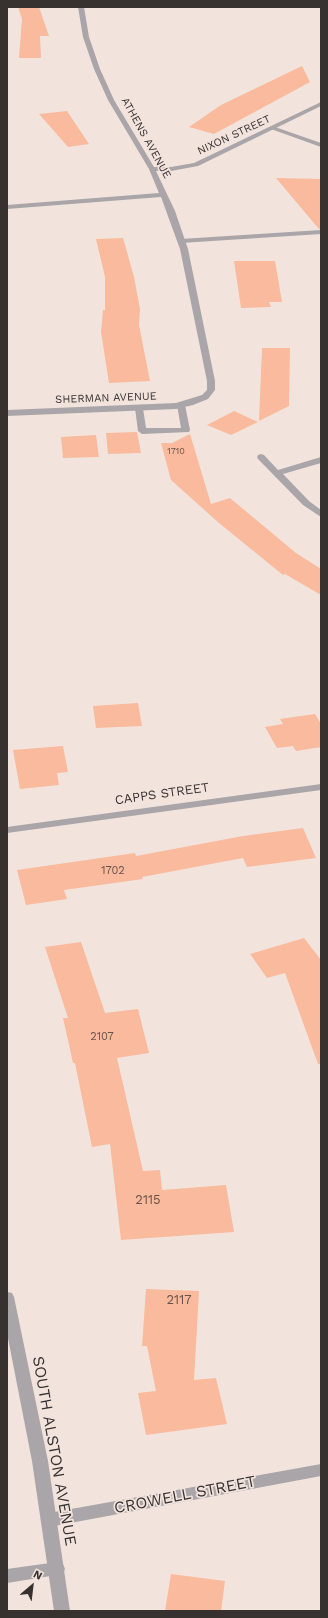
<!DOCTYPE html>
<style>
body{margin:0}
#map{position:relative;width:328px;height:1618px;overflow:hidden;background:#f2e4dd;font-family:"Work Sans",sans-serif}
canvas{display:block}
.frame{position:absolute;inset:0;border:8px solid #37312f;pointer-events:none}
.north{position:absolute;left:12px;top:1566px;width:40px;height:40px;-webkit-text-stroke:3px #f2e4dd;paint-order:stroke;rotate:28deg;font-size:11px;font-weight:700;line-height:16px;text-align:center;color:#37312f}
.north::after{content:'';display:block;margin:auto;width:14px;height:18px;background:#37312f;clip-path:polygon(50% 0,100% 100%,50% 72%,0 100%)}
</style>
<div id="map">
<canvas width="328" height="1618"></canvas>
<div class="frame"></div>
<div class="north">N</div>
</div>
<script>
const c = document.querySelector('canvas').getContext('2d');
c.lineJoin = 'round';
function fillPath(path, color) { c.fillStyle = color; c.fill(path, 'evenodd'); }
const shape = rows => new Path2D(rows.map(r => 'M' + r).join(''));
function drawText(font, color, halo, rows, align = 'center') {
  c.font = font + ' "Work Sans",sans-serif'; c.lineWidth = 3.5; c.setLineDash([]); c.textBaseline = 'middle'; c.strokeStyle = halo; c.fillStyle = color; for (const [text, x, y, turn = 0] of rows) {
    c.save(); c.translate(x, y); c.rotate((+turn || 0) * Math.PI / 180); c.textAlign = isNaN(turn) ? turn : align; if (halo) c.strokeText(text, 0, 0); c.fillText(text, 0, 0); c.restore();
  }
}
const building = shape([
 [18,7,39,7,49,36,40,36,41,58,19,58,22,19],
 [302,66,310,82,214,134,189,127,221,105],
 [67,111,89,144,68,147,39,114],
 [276,178,321,179,321,229,319,229],
 [123,238,134,277,140,309,139,325,150,381,109,383,101,332,103,310,105,310,105,277,96,239],
 [234,261,275,261,282,302,269,302,271,307,241,308],
 [262,348,290,348,289,406,259,421],
 [234,411,258,422,231,435,207,425],
 [137,432,141,453,108,454,106,433],
 [190,434,211,504,230,498,296,553,321,569,321,595,285,574,283,575,219,523,171,480,161,443,172,443],
 [96,435,99,457,63,458,61,437],
 [138,703,142,726,96,728,93,706],
 [315,714,321,724,321,747,296,751,293,746,277,748,265,727,283,724,280,719],
 [63,746,68,772,57,773,59,785,20,789,13,750],
 [303,828,316,858,247,867,243,858,142,877,143,879,64,890,67,899,26,905,17,870,135,853,136,856,243,836],
 [304,938,321,960,321,1064,318,1064,285,973,267,978,250,954],
 [81,942,105,1013,138,1009,149,1053,117,1058,143,1171,160,1170,162,1190,226,1185,234,1232,121,1240,110,1144,92,1147,75,1063,73,1063,63,1018,68,1018,45,947],
 [146,1289,199,1291,194,1380,216,1378,227,1424,146,1435,138,1393,156,1391,147,1346,142,1346],
 [171,1574,225,1581,221,1611,165,1611]
]);
const service = shape([
 [271,127,275,127,321,143,321,147,271,129,271,127],
 [321,230,321,234,181,243,177,241,181,239,321,230],
 [181,402,185,405,190,430,189,432,142,434,138,431,135,408,136,406,142,406,143,408,146,428,181,428,177,405,181,402],
 [57,1562,63,1564,65,1569,63,1574,7,1583,7,1569,57,1562]
]);
const minor = shape([
 [78,7,84,7,89,37,100,69,114,100,154,167,171,167,194,163,319,103,321,102,321,106,198,166,171,171,156,171,175,211,188,249,215,381,215,390,208,399,193,405,176,409,7,416,7,410,176,403,202,395,207,390,207,381,180,249,161,197,7,209,7,205,159,193,149,169,108,100,94,69,83,37,78,7],
 [261,454,264,455,278,470,321,457,321,463,283,474,309,501,321,510,321,517,303,505,258,459,257,457,258,455,261,454],
 [321,784,321,790,7,833,7,827,321,784],
 [321,1464,321,1476,49,1527,43,1525,41,1520,43,1515,49,1513,321,1464]
]);
const tertiary = shape([
 [7,1292,12,1293,14,1297,48,1461,70,1611,54,1611,32,1461,7,1333,7,1292]
]);
const farNumbernames = [
 ["1710",176,451]
];
const farStreetnames = [
 ["NIXON STREET",234,135,-25],
 ["ATHENS AVENUE",146,138,61],
 ["SHERMAN AVENUE",106,398,-2]
];
const numberNames = [
 ["1702",113,871],
 ["2107",102,1037]
];
const streetNames = [
 ["CAPPS STREET",162,794,-8]
];
const nearNumbernames = [
 ["2115",148,1200],
 ["2117",179,1300]
];
const nearStreetnames = [
 ["SOUTH ALSTON AVENUE",54,1451,80],
 ["CROWELL STREET",185,1495,-11]
];
fillPath(building, '#f9ba9d');
fillPath(service, '#a9a5a9');
fillPath(minor, '#a9a5a9');
fillPath(tertiary, '#a9a5a9');
drawText('9px', '#68534a', null, farNumbernames);
drawText('11px', '#37312f', '#f2e4dd', farStreetnames);
drawText('11px', '#68534a', null, numberNames);
drawText('13px', '#37312f', '#f2e4dd', streetNames);
drawText('13px', '#68534a', null, nearNumbernames);
drawText('16px', '#37312f', '#f2e4dd', nearStreetnames);
</script>
